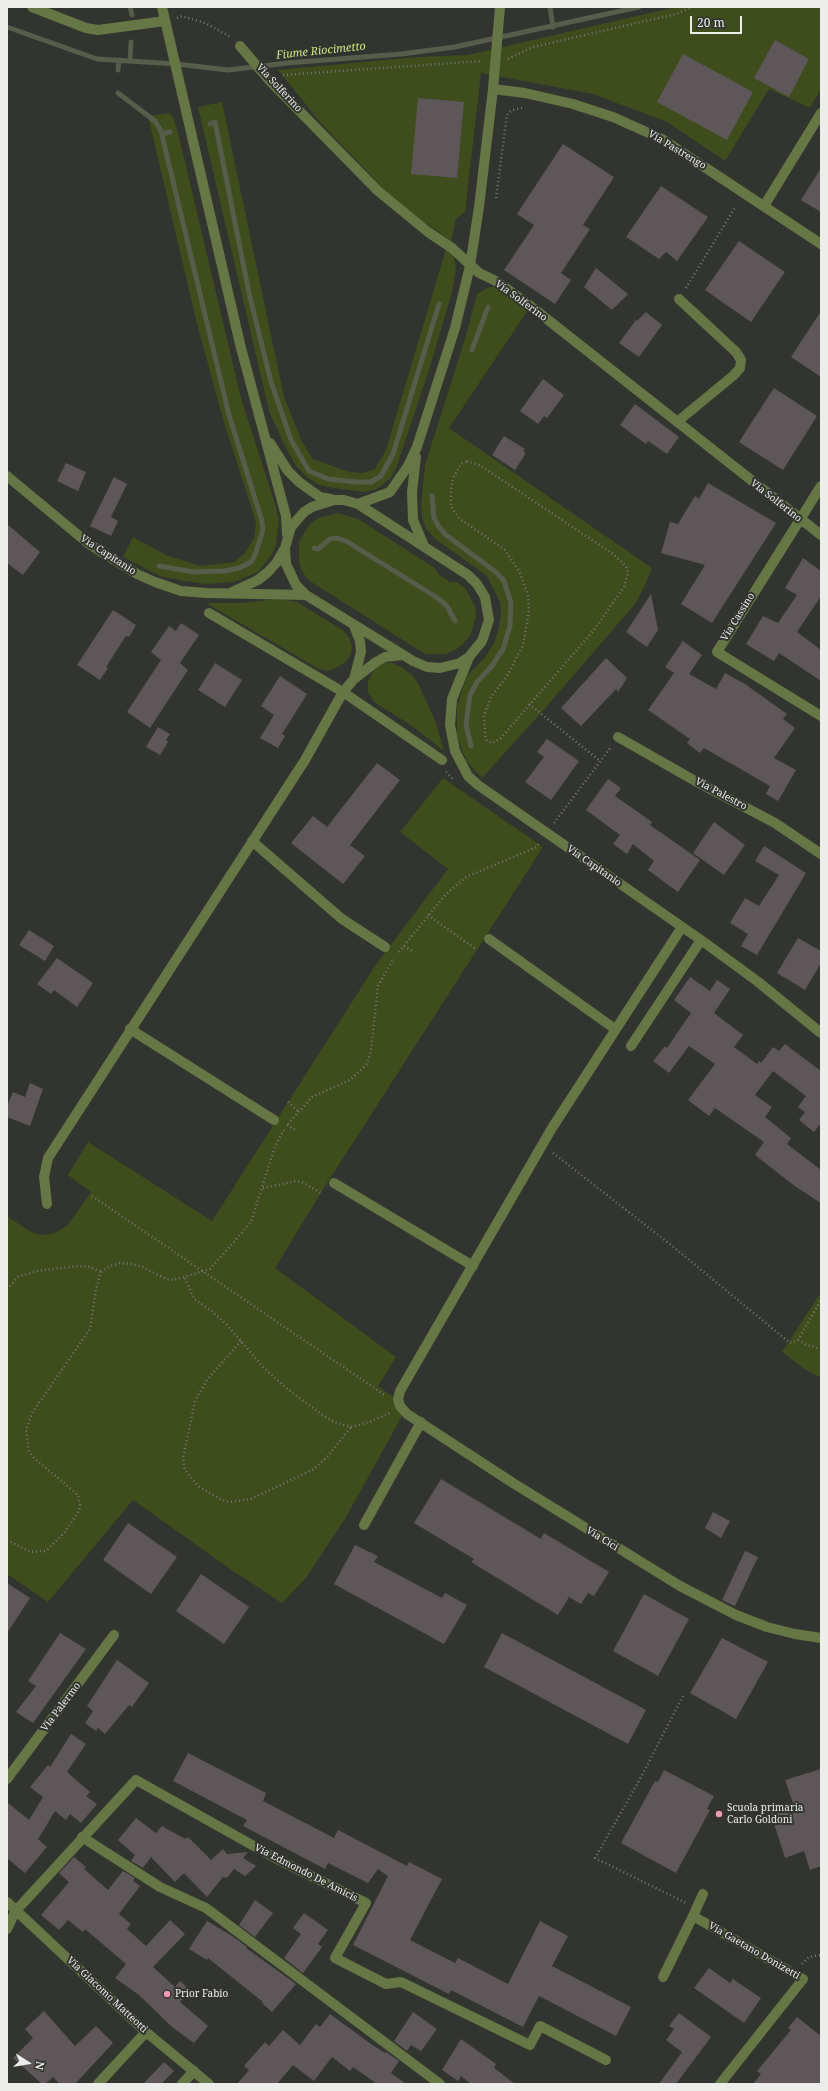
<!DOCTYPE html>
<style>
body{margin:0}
#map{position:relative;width:828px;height:2091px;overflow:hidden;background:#32342f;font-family:"Noto Serif",serif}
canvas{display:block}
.frame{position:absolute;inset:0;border:8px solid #edeeeb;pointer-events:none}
.north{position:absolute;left:8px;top:2043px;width:40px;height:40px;-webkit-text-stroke:3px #32342f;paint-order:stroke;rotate:102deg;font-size:11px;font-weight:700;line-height:16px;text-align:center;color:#edeeeb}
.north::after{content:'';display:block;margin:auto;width:14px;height:18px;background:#edeeeb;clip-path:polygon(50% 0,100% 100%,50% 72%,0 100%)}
.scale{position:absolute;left:690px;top:16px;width:52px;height:18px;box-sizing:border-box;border:2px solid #edeeeb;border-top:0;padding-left:5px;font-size:12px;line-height:14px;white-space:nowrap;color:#edeeeb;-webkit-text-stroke:3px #32342f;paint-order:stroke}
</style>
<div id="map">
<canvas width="828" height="2091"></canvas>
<div class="frame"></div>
<div class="north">N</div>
<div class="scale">20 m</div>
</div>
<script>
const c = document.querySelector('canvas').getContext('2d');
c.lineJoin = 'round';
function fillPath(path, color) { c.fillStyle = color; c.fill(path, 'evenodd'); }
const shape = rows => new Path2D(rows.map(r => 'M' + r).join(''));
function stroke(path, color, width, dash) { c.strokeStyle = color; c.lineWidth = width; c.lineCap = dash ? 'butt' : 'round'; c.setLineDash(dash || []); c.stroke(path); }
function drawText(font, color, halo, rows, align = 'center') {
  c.font = font + ' "Noto Serif",serif'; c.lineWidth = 4; c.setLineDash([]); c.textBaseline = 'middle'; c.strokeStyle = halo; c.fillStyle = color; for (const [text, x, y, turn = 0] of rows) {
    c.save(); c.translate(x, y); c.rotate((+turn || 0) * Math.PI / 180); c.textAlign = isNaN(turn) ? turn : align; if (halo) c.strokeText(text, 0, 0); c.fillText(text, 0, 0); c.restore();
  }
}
const green = shape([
 [676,7,821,7,821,89,810,108,769,89,725,161,667,122,593,94,481,73,465,212,456,219,451,241,396,202,320,122,278,70,418,57,468,55],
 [222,102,284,397,302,442,313,459,349,472,363,473,375,469,386,450,446,249,452,254,455,262,456,270,452,292,428,373,396,468,391,478,377,489,363,492,328,487,319,485,309,479,296,466,284,444,269,411,198,107],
 [170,113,174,119,180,141,241,398,276,507,279,522,276,545,271,556,258,572,234,582,206,584,184,581,160,576,123,557,133,537,166,555,200,566,234,562,245,553,254,538,256,522,223,419,197,324,148,116],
 [489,287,496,287,528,310,449,428,652,568,645,585,636,603,540,714,482,778,467,762,462,750,457,735,457,706,467,676,486,656,494,643,498,631,501,614,500,602,487,576,434,538,426,529,422,518,421,507,425,465,465,339,477,294],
 [338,513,358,519,435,568,439,575,450,582,457,582,465,588,475,606,476,617,470,636,463,644,455,650,446,654,425,654,308,580,302,571,299,562,299,541,310,524,318,518],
 [278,599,297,602,344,631,350,639,352,646,351,654,347,661,334,669,326,671,317,668,206,603,242,603],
 [385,663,393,663,403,668,413,676,420,687,436,723,444,751,409,724,374,702,368,692,368,682,372,673,378,666],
 [443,778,543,847,322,1191,275,1268,396,1357,378,1386,407,1407,345,1519,306,1578,282,1603,230,1569,133,1500,48,1602,7,1574,7,1216,31,1232,42,1235,55,1233,67,1226,91,1192,68,1175,88,1142,212,1221,375,966,448,869,400,832],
 [821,1292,821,1378,803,1368,782,1352]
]);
const stream = shape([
 [130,7,132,15],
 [550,7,553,27],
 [7,27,97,59,177,64,228,70,287,63,401,54,455,47,639,7],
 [130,61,131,42],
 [118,70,119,60],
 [118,93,155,121,161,131,229,415,262,521,263,530,255,555,251,562,239,568,225,571,194,572,159,566],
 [210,124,215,122,249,293,271,382,291,440,309,471,328,479,357,482,371,482,381,476,393,454,439,304],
 [162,134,170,132],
 [472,350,488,307],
 [432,496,434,518,439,527,446,535,497,573,504,581,511,603,510,626,503,649,491,667,477,682,470,695,466,725,471,746],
 [314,548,318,549,330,539,337,538,346,541,436,597,447,606,455,621]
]);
const building = shape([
 [775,40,809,59,789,97,754,78],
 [683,54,753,92,727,140,657,102],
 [418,98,464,102,457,178,411,174],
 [563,144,614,177,583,225,590,229,561,273,571,280,555,304,504,270,534,225,517,214],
 [821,168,821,212,801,200],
 [661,186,708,217,677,261,666,252,659,259,626,237],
 [739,241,785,272,751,322,705,290],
 [596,268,628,294,612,310,584,287],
 [821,311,821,377,791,357],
 [646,312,662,325,639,357,619,343,636,320,637,321],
 [543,379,564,395,547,418,544,416,538,424,520,411],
 [774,388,817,416,783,470,739,442],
 [635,404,679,437,667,454,648,441,646,444,620,425],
 [504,436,525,449,523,451,526,453,515,470,492,455],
 [66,463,86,472,78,491,57,481],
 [114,477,127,484,111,517,118,521,111,536,90,526],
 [708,483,776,523,712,623,681,604,705,565,661,553,670,522,678,524,695,496,699,499],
 [7,524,40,552,23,575,7,563],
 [803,558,821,571,821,596,797,632,821,650,821,681,779,653,774,661,746,644,763,616,778,623,797,595,785,588],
 [651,594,658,630,647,647,626,632],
 [113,610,136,625,129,637,126,636,106,667,108,668,100,680,77,665],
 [181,623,199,635,180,663,188,670,150,728,127,712,161,660,151,652,169,626,176,631],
 [683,641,702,655,689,674,716,689,725,673,745,684,787,714,783,719,795,728,774,758,796,770,778,801,766,794,770,786,704,748,700,753,687,743,690,739,648,710,674,673,665,667],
 [606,658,627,678,618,692,616,689,581,726,561,708],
 [215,663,242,680,225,707,198,690],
 [280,676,307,694,282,734,285,736,278,748,260,738,274,715,261,706],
 [158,727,170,734,166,740,168,742,160,755,146,747],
 [547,739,579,761,551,800,525,782,544,757,537,752],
 [377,763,400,780,350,845,365,856,343,884,291,843,313,816,327,827],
 [608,779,621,788,615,796,652,822,650,825,700,860,678,892,648,870,654,861,633,844,627,854,613,844,620,835,586,810],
 [714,822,745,845,724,875,693,853],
 [764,846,806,873,757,955,741,946,748,934,730,923,745,898,759,906,779,875,755,861],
 [29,930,54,946,45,961,19,945],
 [798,938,821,951,821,963,805,990,777,973],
 [57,958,93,983,77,1007,54,990,51,994,37,984],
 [690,977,710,991,717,980,730,989,714,1013,743,1035,734,1047,757,1064,759,1061,761,1063,773,1047,779,1051,785,1044,821,1071,821,1123,814,1132,799,1120,805,1112,798,1107,806,1096,773,1071,755,1095,772,1107,765,1117,791,1138,787,1144,821,1170,821,1203,796,1187,755,1155,764,1142,715,1108,709,1116,688,1100,715,1064,689,1046,669,1073,653,1061,665,1046,667,1048,691,1013,674,1000],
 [30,1083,43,1089,30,1126,7,1117,7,1106,13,1092,25,1097],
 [441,1479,541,1539,544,1533,609,1572,594,1596,588,1593,581,1604,569,1597,558,1615,471,1562,474,1559,414,1523],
 [713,1512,730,1521,721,1538,705,1528],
 [128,1523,177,1557,151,1594,103,1560],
 [355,1545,378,1556,374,1562,442,1598,445,1593,467,1605,444,1644,334,1584],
 [745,1551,758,1557,735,1606,722,1600],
 [201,1574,249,1607,224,1644,176,1611],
 [7,1583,30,1598,7,1633],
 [644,1594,689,1619,658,1676,613,1651],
 [60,1633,86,1649,33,1723,16,1712,36,1686,28,1681],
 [502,1633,646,1710,628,1744,484,1667],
 [722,1638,768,1662,736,1719,690,1693],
 [117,1660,149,1683,132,1707,129,1705,105,1734,98,1728,96,1731,85,1723,93,1711,87,1706],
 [71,1734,86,1744,67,1772,90,1792,86,1796,97,1804,81,1823,70,1814,66,1820,55,1811,38,1839,47,1847,25,1873,7,1858,7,1802,29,1820,43,1797,30,1787,48,1765,50,1767],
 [188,1753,266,1793,263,1801,334,1838,338,1830,407,1866,409,1862,442,1879,410,1940,455,1963,458,1958,508,1984,540,1921,568,1936,552,1966,631,2007,616,2036,539,1996,523,2027,451,1990,449,1994,353,1945,388,1876,378,1869,368,1883,328,1863,325,1869,243,1826,247,1820,173,1781],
 [821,1769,821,1866,810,1870,804,1851,785,1858,770,1811,793,1803,785,1780],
 [664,1770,714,1796,707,1809,710,1810,676,1873,621,1843,655,1781,658,1782],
 [136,1818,156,1833,162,1826,185,1839,188,1837,211,1860,223,1849,227,1854,248,1852,243,1858,256,1866,245,1876,234,1869,227,1878,223,1877,207,1897,184,1873,175,1882,151,1857,143,1868,131,1861,135,1855,118,1840],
 [74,1857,86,1867,84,1869,108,1890,123,1871,135,1878,133,1881,140,1886,119,1914,131,1924,127,1929,146,1946,170,1920,185,1934,153,1967,175,1987,180,1981,190,1990,180,2002,208,2026,194,2043,172,2027,139,1995,115,1978,126,1964,85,1929,83,1932,68,1920,59,1930,41,1915,69,1882,59,1873],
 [255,1900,273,1913,255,1937,239,1925],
 [304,1913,328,1930,318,1944,322,1947,303,1973,284,1958,301,1934,293,1928],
 [207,1921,232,1936,247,1947,246,1948,296,1984,272,2012,262,2003,263,2002,208,1958,207,1960,189,1949],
 [709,1968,730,1983,733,1979,761,1998,744,2023,694,1988],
 [44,2011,75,2046,96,2026,113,2043,75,2084,60,2084,53,2077,45,2084,42,2084,13,2058,33,2038,25,2029],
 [413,2012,437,2029,421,2051,411,2045,407,2051,394,2041],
 [679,2013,711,2037,676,2084,659,2084,682,2052,666,2040,674,2029,669,2026],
 [330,2014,371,2044,385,2053,386,2052,399,2061,391,2073,406,2084,377,2084,353,2067,350,2071,332,2057,314,2081,293,2065,277,2084,237,2084,249,2070,244,2066,265,2042,269,2046,283,2030,300,2045,316,2024,320,2027],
 [797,2017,821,2036,821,2084,753,2084,761,2074,757,2071,791,2030,788,2028],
 [461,2039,496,2064,494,2068,515,2084,471,2084,461,2076,458,2081,442,2070],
 [164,2062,174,2071,161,2084,143,2084]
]);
const path = shape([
 [177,18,182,16,205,23,231,37],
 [508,59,533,47,676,14,692,7],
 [283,75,482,61],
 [496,198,507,115,512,110,522,108],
 [686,288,736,206],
 [467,461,481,466,613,554,626,566,628,573,624,587,594,630,500,739,492,743,487,741,485,735,484,715,491,697,507,676,523,645,529,611,528,595,519,571,505,550,460,519,451,507,451,489,453,478,461,464,467,461],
 [529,704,600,761],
 [446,772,453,779],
 [554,823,611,747],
 [428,915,477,950],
 [404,946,414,952],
 [399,952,445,895,466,877,537,847,539,843],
 [288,1102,298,1111],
 [288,1124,312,1097,350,1080,367,1064,371,1050,378,986,394,958],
 [287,1125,297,1131],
 [553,1153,671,1245,790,1343,798,1340,821,1300],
 [263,1188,296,1181,302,1182,321,1193],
 [92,1196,386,1396],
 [185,1278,194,1299,212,1311,227,1325,264,1368,291,1392,324,1416,334,1422,351,1427,369,1422,390,1413],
 [7,1289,18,1277,36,1271,79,1266,90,1267,101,1272],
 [798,1340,807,1345,821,1349],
 [241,1341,207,1380,195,1401,183,1458,185,1470,198,1486,220,1499,229,1502,251,1499,314,1469,328,1456,351,1427],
 [7,1540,30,1552,46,1551,65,1532,79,1511,80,1505,78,1495,34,1458,29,1451,26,1430,32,1413,90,1329,96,1289,101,1272,110,1266,120,1263,131,1264,143,1267,166,1279,174,1280,210,1269,251,1222,275,1146,284,1130],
 [683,1696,640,1779,595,1858,686,1903],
 [802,1964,809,1957,821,1955]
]);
const minor = shape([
 [32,7,86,28,98,30,165,21],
 [162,7,240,344,286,516,287,534],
 [240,46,269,80,378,191,428,232,452,248,479,273,496,281,524,301,821,535],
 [493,89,525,93,573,104,613,117,662,139,821,244],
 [764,206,821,113],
 [677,422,734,375,740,368,741,360,736,352,679,299],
 [270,443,288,471,299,482,320,497,331,499],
 [416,457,412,492,413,520,424,546],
 [7,476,89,544,137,574,155,582,181,591,206,593,306,595],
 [821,486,717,652,821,716],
 [334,500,344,500,358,504,468,575,477,584,485,597,489,620,482,641,469,657,460,663,440,668,427,667,413,661,306,595,296,585,286,564,285,548,291,527,304,512,312,507,334,500],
 [358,504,390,492,408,466,417,447,455,328,470,266,479,207,493,89,500,7],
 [232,592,258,580,268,572,277,562,285,548],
 [209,613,343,692,442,760],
 [469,657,452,699,450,725,455,751,468,776,478,785,701,940,757,981,821,1033],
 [354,679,361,652,360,641,354,626],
 [618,737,697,782,775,823,821,854],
 [252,841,342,919,385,947],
 [682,927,552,1128,400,1391,398,1399,400,1406,407,1414,513,1483,680,1586,736,1615,767,1627,795,1634,821,1638],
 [489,939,615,1029],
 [130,1029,274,1120],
 [631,1046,701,940],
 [334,1183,473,1266],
 [47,1204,44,1177,48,1158,305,760,343,692,354,679,376,662,385,657,402,655],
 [364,1525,421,1422],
 [7,1779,114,1635],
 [82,1837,160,1887,206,1908,440,2084],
 [7,1902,146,2032,209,2084],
 [693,1916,703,1894],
 [7,1929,16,1910,24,1902,136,1780,277,1859,366,1903,335,1958,386,1984,401,1982,530,2045,540,2026,606,2060],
 [663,1977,693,1916,803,1979,720,2084],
 [98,2084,146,2032],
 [182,2084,194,2071]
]);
const markers = [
 [719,1814,4,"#f09ab5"],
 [167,1994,4,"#f09ab5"]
];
const streetNames = [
 ["Via Solferino",279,88,47],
 ["Via Pastrengo",677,150,31],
 ["Via Solferino",521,301,36],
 ["Via Solferino",776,501,38],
 ["Via Capitanio",108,555,33],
 ["Via Cassino",738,617,-58],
 ["Via Palestro",721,794,28],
 ["Via Capitanio",594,866,35],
 ["Via Cici",602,1539,32],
 ["Via Palermo",61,1707,-53],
 ["Via Edmondo De Amicis",306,1873,27],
 ["Via Gaetano Donizetti",754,1951,30],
 ["Via Giacomo Matteotti",107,1995,43]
];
const poiNames = [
 ["Scuola primaria",727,1808],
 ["Carlo Goldoni",727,1820],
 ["Prior Fabio",175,1994]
];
const waterNames = [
 ["Fiume Riocimetto",321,51,-6]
];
fillPath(green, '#3f4c1c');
stroke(stream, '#575c4b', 5);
fillPath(building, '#5e5759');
stroke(path, '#757773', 2.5, [1, 3]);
stroke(minor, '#677645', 10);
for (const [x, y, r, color] of markers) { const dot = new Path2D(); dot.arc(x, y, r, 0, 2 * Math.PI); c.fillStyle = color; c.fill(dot); stroke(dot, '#32342f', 1.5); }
drawText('10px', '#edeeeb', '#32342f', streetNames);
drawText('10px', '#edeeeb', '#32342f', poiNames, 'left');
drawText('italic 11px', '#cbe882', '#32342f', waterNames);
</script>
